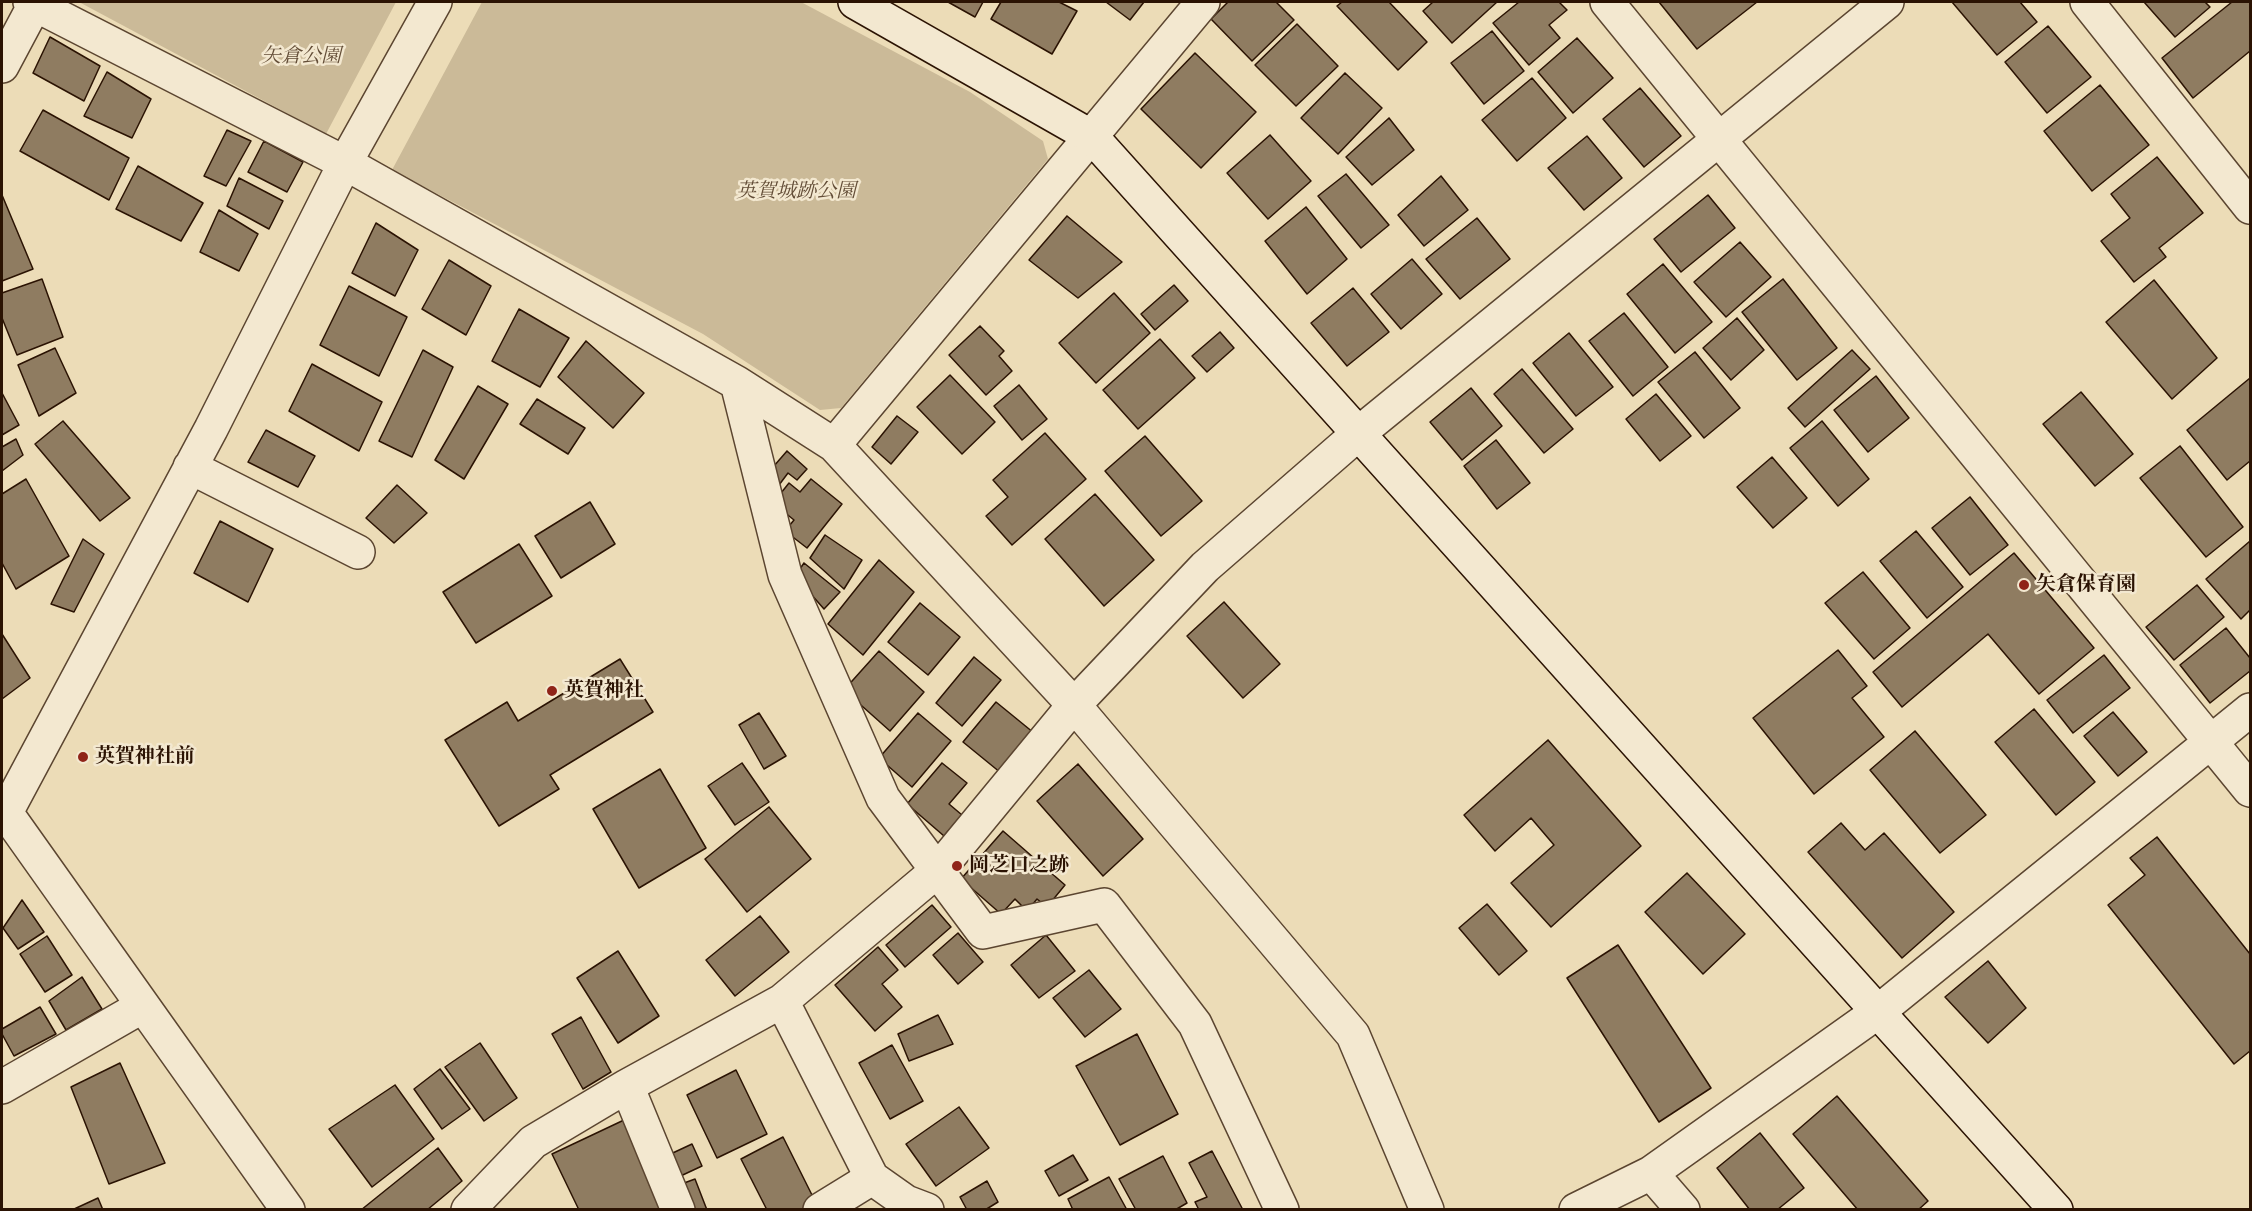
<!DOCTYPE html>
<meta charset="utf-8">
<style>
body{margin:0}
#map{position:relative;width:2252px;height:1211px;overflow:hidden;background:#ecdcb7;font-family:Cardo,serif}
canvas{display:block}
.frame{position:absolute;inset:0;border:3px solid #2b1303;pointer-events:none}
</style>
<div id="map">
<canvas width="2252" height="1211"></canvas>
<div class="frame"></div>
</div>
<script>
const c = document.querySelector('canvas').getContext('2d');
c.lineJoin = 'round';
function fillPath(path, color) { c.fillStyle = color; c.fill(path, 'evenodd'); }
const shape = rows => new Path2D(rows.map(r => 'M' + r).join(''));
function stroke(path, color, width, dash) { c.strokeStyle = color; c.lineWidth = width; c.lineCap = dash ? 'butt' : 'round'; c.setLineDash(dash || []); c.stroke(path); }
function drawText(font, color, halo, rows, align = 'center') {
  c.font = font + ' Cardo,"Noto Serif JP",serif'; c.lineWidth = 5; c.setLineDash([]); c.textBaseline = 'middle'; c.strokeStyle = halo; c.fillStyle = color; for (const [text, x, y, turn = 0] of rows) {
    c.save(); c.translate(x, y); c.rotate((+turn || 0) * Math.PI / 180); c.textAlign = isNaN(turn) ? turn : align; if (halo) c.strokeText(text, 0, 0); c.fillText(text, 0, 0); c.restore();
  }
}
const green = shape([
 [79,2,396,2,326,134],
 [482,2,801,2,970,92,1043,141,1048,159,841,408,820,410,703,334,392,170]
]);
const building = shape([
 [948,2,983,2,975,17,948,2],
 [1001,2,1059,2,1077,11,1052,54,991,19,1001,2],
 [1106,2,1144,2,1130,20,1106,2],
 [1228,2,1276,2,1294,20,1252,61,1211,19,1228,2],
 [1342,2,1389,2,1427,42,1398,70,1337,6,1342,2],
 [1433,2,1497,2,1452,43,1423,11,1433,2],
 [1519,2,1559,2,1567,10,1549,25,1560,38,1529,65,1493,23,1519,2],
 [1659,2,1757,2,1697,49,1659,2],
 [1952,2,2020,2,2037,22,1997,55,1952,2],
 [2144,2,2205,2,2210,7,2175,37,2144,2],
 [2232,2,2250,2,2250,51,2193,98,2162,58,2232,2],
 [1297,24,1338,66,1296,106,1255,65,1297,24],
 [2048,26,2091,77,2047,113,2005,62,2048,26],
 [1492,31,1524,71,1484,104,1451,63,1492,31],
 [50,37,100,66,84,101,33,73,50,37],
 [1577,38,1613,78,1573,113,1538,72,1577,38],
 [1195,53,1256,112,1201,168,1141,109,1195,53],
 [107,72,151,99,132,138,84,116,107,72],
 [1345,73,1382,108,1338,154,1301,118,1345,73],
 [1532,78,1566,118,1517,161,1482,120,1532,78],
 [2100,85,2149,145,2092,191,2044,131,2100,85],
 [1640,88,1681,136,1644,167,1603,119,1640,88],
 [43,110,129,158,109,200,20,151,43,110],
 [1389,118,1414,150,1372,185,1346,157,1389,118],
 [227,130,251,141,226,186,204,176,227,130],
 [1270,135,1311,181,1268,219,1227,173,1270,135],
 [1587,136,1622,178,1584,210,1548,168,1587,136],
 [264,141,303,162,287,192,248,172,264,141],
 [2157,157,2203,213,2159,248,2166,257,2134,282,2101,241,2130,218,2111,194,2157,157],
 [138,166,203,203,181,241,116,209,138,166],
 [1346,174,1389,225,1361,248,1318,196,1346,174],
 [1441,176,1468,210,1424,246,1398,215,1441,176],
 [239,178,283,201,269,229,227,206,239,178],
 [2,195,33,269,2,281,2,195],
 [1708,195,1735,228,1681,272,1654,239,1708,195],
 [1306,207,1347,259,1307,294,1265,241,1306,207],
 [219,210,258,234,239,271,200,252,219,210],
 [1067,216,1122,262,1078,298,1029,260,1067,216],
 [1477,218,1510,259,1460,299,1426,259,1477,218],
 [376,223,418,250,395,296,352,273,376,223],
 [1740,242,1771,277,1726,317,1694,282,1740,242],
 [1412,259,1442,294,1401,329,1371,294,1412,259],
 [449,260,491,286,466,335,422,309,449,260],
 [1663,264,1712,322,1675,353,1627,294,1663,264],
 [42,279,63,337,17,355,2,318,2,293,42,279],
 [1783,279,1837,348,1797,380,1742,312,1783,279],
 [2154,280,2217,358,2172,399,2106,322,2154,280],
 [1174,285,1188,301,1155,330,1141,314,1174,285],
 [349,286,407,317,379,376,320,345,349,286],
 [1353,288,1389,332,1347,366,1311,323,1353,288],
 [1114,293,1150,333,1096,383,1059,343,1114,293],
 [519,309,569,338,540,387,492,361,519,309],
 [1624,313,1668,367,1633,396,1589,341,1624,313],
 [1737,318,1764,350,1731,380,1703,348,1737,318],
 [980,326,1004,351,999,356,1012,371,986,395,949,355,980,326],
 [1220,332,1234,348,1207,372,1192,356,1220,332],
 [1569,333,1613,387,1576,416,1533,363,1569,333],
 [1160,339,1195,378,1138,429,1103,390,1160,339],
 [586,341,644,393,613,428,558,377,586,341],
 [55,348,76,393,39,416,18,365,55,348],
 [423,350,453,367,412,457,379,441,423,350],
 [1852,350,1870,369,1805,427,1788,408,1852,350],
 [1695,352,1740,408,1704,438,1658,382,1695,352],
 [312,364,382,402,359,451,289,411,312,364],
 [1522,369,1573,429,1544,453,1494,394,1522,369],
 [950,375,995,422,962,454,917,407,950,375],
 [1876,376,1909,418,1868,452,1834,410,1876,376],
 [2250,378,2250,461,2227,480,2187,430,2250,378],
 [1019,385,1047,419,1022,440,994,406,1019,385],
 [478,386,508,404,464,479,435,460,478,386],
 [1471,388,1502,426,1462,460,1430,422,1471,388],
 [2081,392,2133,454,2095,486,2043,424,2081,392],
 [2,393,19,425,2,435,2,393],
 [1656,394,1691,436,1660,461,1626,419,1656,394],
 [537,399,585,428,568,454,520,424,537,399],
 [897,416,918,432,891,464,872,447,897,416],
 [63,421,130,498,100,521,35,444,63,421],
 [1822,421,1869,479,1838,506,1790,448,1822,421],
 [266,430,315,456,298,487,248,462,266,430],
 [1045,433,1086,479,1012,545,986,516,1008,497,993,480,1045,433],
 [1145,436,1202,501,1161,536,1105,471,1145,436],
 [16,439,23,455,2,471,2,447,16,439],
 [1496,440,1530,483,1497,509,1464,466,1496,440],
 [2180,446,2243,527,2206,557,2140,478,2180,446],
 [787,451,807,469,797,480,788,473,779,485,767,474,787,451],
 [1772,457,1807,498,1773,528,1737,487,1772,457],
 [26,479,69,556,16,589,2,563,2,494,26,479],
 [811,479,842,504,807,548,785,531,794,520,773,503,789,483,800,492,811,479],
 [397,485,427,513,394,543,366,518,397,485],
 [1095,494,1154,560,1104,606,1045,539,1095,494],
 [1970,497,2008,545,1970,575,1932,528,1970,497],
 [590,502,615,544,561,578,535,536,590,502],
 [220,521,273,549,248,602,194,573,220,521],
 [1916,531,1963,587,1927,618,1880,561,1916,531],
 [825,535,862,560,844,589,810,558,825,535],
 [83,539,104,554,74,612,51,604,83,539],
 [2250,541,2250,610,2241,619,2206,579,2250,541],
 [519,544,552,596,476,643,443,592,519,544],
 [2014,553,2094,648,2039,694,1988,634,1902,707,1873,672,2014,553],
 [879,560,914,592,863,655,828,624,879,560],
 [804,563,840,592,824,609,795,576,804,563],
 [1863,572,1910,628,1874,659,1825,603,1863,572],
 [2197,585,2224,617,2174,660,2146,627,2197,585],
 [1224,602,1280,664,1243,698,1187,636,1224,602],
 [920,603,960,637,928,675,888,642,920,603],
 [2226,628,2250,658,2250,671,2210,703,2180,665,2226,628],
 [2,634,30,678,2,699,2,634],
 [1838,650,1867,686,1852,698,1884,737,1814,794,1753,718,1838,650],
 [879,651,924,692,890,731,844,690,879,651],
 [2104,655,2130,688,2073,733,2047,700,2104,655],
 [974,657,1001,680,962,726,936,703,974,657],
 [620,659,653,712,550,775,559,789,499,826,445,740,507,702,518,721,620,659],
 [996,702,1034,733,1001,773,963,742,996,702],
 [2034,709,2095,782,2056,815,1995,742,2034,709],
 [2113,712,2147,752,2118,776,2084,736,2113,712],
 [759,713,786,756,764,769,739,725,759,713],
 [918,713,951,741,912,787,879,758,918,713],
 [1915,731,1986,815,1940,853,1870,770,1915,731],
 [1548,740,1641,846,1551,927,1511,883,1554,845,1531,818,1495,851,1464,815,1548,740],
 [742,763,769,802,735,825,708,786,742,763],
 [942,763,967,783,949,804,962,815,944,836,907,804,942,763],
 [1078,764,1143,839,1103,876,1037,801,1078,764],
 [660,769,706,848,639,888,593,809,660,769],
 [769,807,811,859,747,912,705,859,769,807],
 [1841,823,1865,850,1884,833,1954,912,1902,958,1808,852,1841,823],
 [1003,831,1065,885,1047,907,1037,899,1027,911,1015,899,1001,914,961,879,1003,831],
 [2157,837,2250,954,2250,1051,2234,1064,2108,905,2145,875,2130,858,2157,837],
 [1687,873,1745,934,1703,974,1645,912,1687,873],
 [22,900,44,932,18,949,3,928,22,900],
 [1487,904,1527,951,1499,975,1459,928,1487,904],
 [932,905,951,927,905,967,886,945,932,905],
 [760,916,789,952,735,996,706,960,760,916],
 [958,933,983,962,958,984,933,955,958,933],
 [1046,935,1075,971,1039,998,1011,965,1046,935],
 [47,936,72,975,45,992,20,954,47,936],
 [1618,945,1711,1088,1659,1122,1567,978,1618,945],
 [878,947,898,970,882,984,902,1007,875,1031,835,985,878,947],
 [618,951,659,1016,618,1043,577,978,618,951],
 [1988,961,2026,1008,1988,1043,1945,997,1988,961],
 [1089,970,1121,1009,1085,1037,1053,998,1089,970],
 [82,977,102,1009,66,1030,49,1001,82,977],
 [40,1007,56,1034,14,1056,2,1034,2,1029,40,1007],
 [938,1015,953,1044,909,1061,898,1034,938,1015],
 [581,1017,611,1072,583,1089,552,1034,581,1017],
 [1137,1034,1178,1114,1120,1145,1076,1066,1137,1034],
 [480,1043,517,1098,484,1121,445,1067,480,1043],
 [892,1045,923,1101,890,1119,859,1063,892,1045],
 [120,1063,165,1163,109,1184,71,1087,120,1063],
 [440,1069,470,1109,442,1129,414,1089,440,1069],
 [736,1070,767,1134,717,1158,687,1095,736,1070],
 [395,1085,434,1139,372,1187,329,1129,395,1085],
 [1837,1096,1928,1201,1918,1210,1858,1210,1793,1134,1837,1096],
 [959,1107,989,1148,936,1186,906,1144,959,1107],
 [624,1120,667,1210,579,1210,552,1154,624,1120],
 [1760,1133,1804,1188,1777,1210,1750,1210,1717,1168,1760,1133],
 [783,1137,816,1203,804,1210,767,1210,741,1159,783,1137],
 [692,1144,702,1166,672,1180,662,1158,692,1144],
 [438,1148,462,1181,427,1210,361,1210,438,1148],
 [1212,1151,1243,1210,1199,1210,1195,1202,1207,1197,1189,1163,1212,1151],
 [1073,1155,1088,1180,1059,1196,1045,1171,1073,1155],
 [1163,1156,1187,1203,1175,1210,1136,1210,1119,1179,1163,1156],
 [1109,1177,1127,1210,1073,1210,1068,1199,1109,1177],
 [695,1179,707,1210,685,1210,676,1186,695,1179],
 [987,1181,998,1202,985,1210,967,1210,960,1197,987,1181],
 [98,1198,103,1210,72,1210,98,1198]
]);
const street = shape([
 [30,2,345,163,737,383,834,445,1074,705,1353,1035,1427,1210],
 [1607,2,2250,790],
 [2087,2,2250,207],
 [2,66,35,4],
 [737,383,785,575,883,798,983,932,1104,905,1195,1024,1282,1210],
 [834,445,1203,2],
 [190,467,358,552],
 [2,807,288,1210],
 [2,820,211,429,345,163,435,2],
 [782,1001,872,1178,906,1202,927,1210],
 [627,1086,678,1210],
 [2,1087,143,1006],
 [1651,1173,1683,1210],
 [468,1210,533,1142,627,1086,782,1001,938,870,1074,705,1205,567,1359,433,1887,2],
 [820,1210,872,1178],
 [1576,1210,1651,1173,1879,1011,2250,710]
]);
const secondary = shape([
 [855,2,1092,137,2056,1210]
]);
const markers = [
 [2024,585,6,"#8f2418"],
 [552,691,6,"#8f2418"],
 [83,757,6,"#8f2418"],
 [957,866,6,"#8f2418"]
];
const parkNames = [
 ["矢倉公園",301,57],
 ["英賀城跡公園",796,192]
];
const poiNames = [
 ["矢倉保育園",2036,585],
 ["英賀神社",564,691],
 ["英賀神社前",95,757],
 ["岡芝口之跡",969,866]
];
fillPath(green, '#cbba98');
fillPath(building, '#8f7c61');
stroke(building, '#2b1303', 1.5);
stroke(street, '#5b4530', 36);
stroke(secondary, '#2b1303', 36);
stroke(street, '#f3e8d0', 33);
stroke(secondary, '#f3e8d0', 33);
for (const [x, y, r, color] of markers) { const dot = new Path2D(); dot.arc(x, y, r, 0, 2 * Math.PI); c.fillStyle = color; c.fill(dot); stroke(dot, '#f3e8d0', 2); }
drawText('italic 20px', '#634d37', '#f3e8d0', parkNames);
drawText('bold 20px', '#2b1303', '#f3e8d0', poiNames, 'left');
</script>
